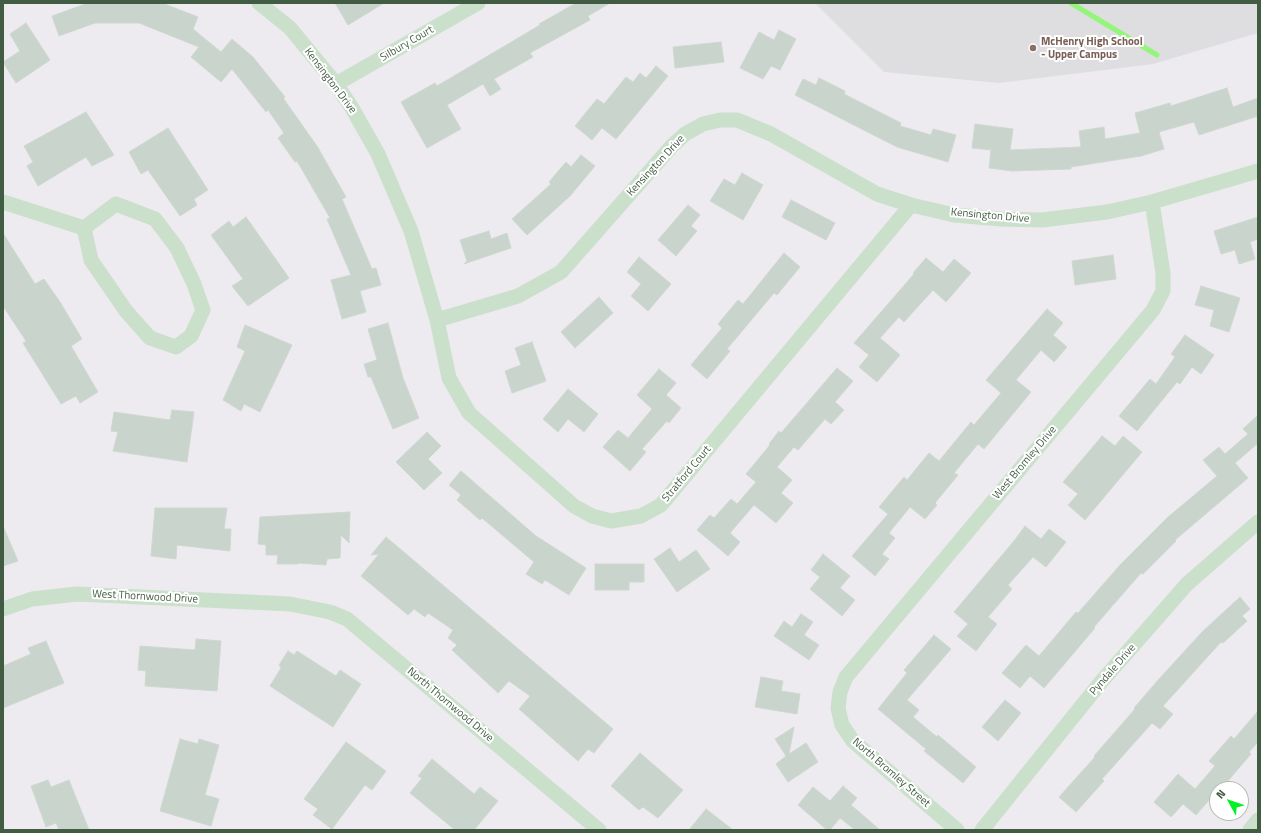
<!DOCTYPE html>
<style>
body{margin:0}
#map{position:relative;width:1261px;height:833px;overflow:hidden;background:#edebef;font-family:"Titillium Web",sans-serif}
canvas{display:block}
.frame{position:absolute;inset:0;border:4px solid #425b43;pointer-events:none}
.north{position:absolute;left:1209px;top:781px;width:40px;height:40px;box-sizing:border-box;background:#fff;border:1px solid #b3bdb4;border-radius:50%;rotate:310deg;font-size:11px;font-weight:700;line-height:16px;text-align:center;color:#425b43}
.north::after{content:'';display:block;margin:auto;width:14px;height:18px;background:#04f028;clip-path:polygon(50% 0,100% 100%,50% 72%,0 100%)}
</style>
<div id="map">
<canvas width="1261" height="833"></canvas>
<div class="frame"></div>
<div class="north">N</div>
</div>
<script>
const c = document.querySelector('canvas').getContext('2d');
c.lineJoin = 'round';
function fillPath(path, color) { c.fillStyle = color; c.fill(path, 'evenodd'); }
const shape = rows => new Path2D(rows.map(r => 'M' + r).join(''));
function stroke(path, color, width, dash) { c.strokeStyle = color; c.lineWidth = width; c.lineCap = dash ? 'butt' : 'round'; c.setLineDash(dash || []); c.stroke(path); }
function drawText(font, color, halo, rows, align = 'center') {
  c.font = font + ' "Titillium Web",sans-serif'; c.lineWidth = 4; c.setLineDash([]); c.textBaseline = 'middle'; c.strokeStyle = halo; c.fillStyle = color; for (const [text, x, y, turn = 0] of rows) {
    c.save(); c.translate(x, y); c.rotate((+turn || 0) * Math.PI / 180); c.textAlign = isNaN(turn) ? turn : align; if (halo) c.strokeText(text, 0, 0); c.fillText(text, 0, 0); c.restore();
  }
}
const education = shape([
 [815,3,1258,3,1258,33,1153,64,999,83,884,72]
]);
const stream = shape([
 [1071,3,1157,55]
]);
const building = shape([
 [88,3,162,3,198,17,193,29,221,52,232,39,253,57,285,97,283,98,317,146,346,197,342,199,372,269,376,268,381,285,360,291,366,312,342,319,331,280,351,275,327,219,330,218,297,161,295,162,278,138,284,133,268,110,266,112,232,69,221,82,191,57,199,47,139,23,95,23,59,36,52,16,88,3],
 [335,3,384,3,348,25,335,3],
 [576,3,610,3,588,16,590,20,530,53,533,57,494,79,501,89,490,96,483,84,447,105,461,129,427,148,401,102,435,83,437,86,540,25,539,24,576,3],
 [26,23,50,60,16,83,3,62,20,51,10,34,26,23],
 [779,30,796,39,780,70,771,66,763,79,740,68,759,32,774,40,779,30],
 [721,42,724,62,675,68,673,47,721,42],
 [656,66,668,76,616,139,602,128,592,140,575,126,597,99,604,104,626,77,633,82,640,73,646,78,656,66],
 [819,78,845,91,844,94,901,123,900,126,931,135,933,129,956,135,948,162,897,147,795,95,803,79,816,85,819,78],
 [1227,88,1233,107,1258,98,1258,116,1199,135,1194,122,1159,132,1164,149,1141,156,1071,167,1071,169,1012,171,989,168,991,150,972,148,975,124,1013,129,1010,150,1081,147,1079,131,1104,127,1105,139,1140,133,1135,113,1170,103,1171,106,1227,88],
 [86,112,114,155,92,166,86,157,38,186,27,166,33,162,24,146,86,112],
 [168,128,208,190,194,199,197,205,180,216,148,170,141,174,129,152,168,128],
 [581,155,595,166,570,196,527,235,512,219,551,184,549,182,566,162,571,167,581,155],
 [742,173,763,185,743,220,710,201,724,179,735,185,742,173],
 [791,200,835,223,826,240,782,217,791,200],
 [688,205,700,215,691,226,697,231,676,256,658,240,688,205],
 [246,217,289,278,248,306,232,286,243,279,211,235,229,221,233,227,246,217],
 [1258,217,1258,239,1250,242,1255,259,1239,264,1235,250,1221,254,1214,231,1258,217],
 [489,231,491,239,507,233,511,248,464,264,467,261,460,240,489,231],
 [3,233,35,284,44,279,60,302,82,339,71,346,98,392,80,403,76,396,61,404,23,343,26,341,3,306,3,233],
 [784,253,800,267,777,295,774,293,727,349,730,351,707,379,691,365,722,328,718,324,738,300,743,304,784,253],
 [1113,255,1116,279,1075,285,1072,261,1113,255],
 [639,257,671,284,648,311,631,296,641,284,627,272,639,257],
 [926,258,943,272,954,259,971,273,946,302,933,290,904,322,899,317,880,338,900,355,877,382,859,367,869,355,854,343,914,274,913,273,926,258],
 [1201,286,1240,298,1229,332,1210,326,1214,310,1195,305,1201,286],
 [599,297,613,313,575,348,561,332,599,297],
 [1047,309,1063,323,1053,335,1067,347,1054,362,1041,350,1016,380,1031,392,984,449,978,444,954,473,958,475,935,503,937,505,925,519,910,507,889,533,895,538,882,554,889,559,875,576,852,556,888,514,879,507,904,477,907,480,929,453,939,461,971,422,974,425,1001,393,986,380,1047,309],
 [388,323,403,378,419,418,393,429,371,377,368,377,364,364,377,360,368,329,388,323],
 [245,325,292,345,260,412,244,404,241,411,223,400,245,351,237,347,245,325],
 [1185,335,1214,355,1201,374,1192,367,1180,384,1177,382,1137,431,1119,416,1150,379,1156,384,1175,357,1171,354,1185,335],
 [532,342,546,381,512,393,505,371,521,365,515,348,532,342],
 [837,368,853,381,835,402,844,410,831,424,825,419,798,450,794,447,777,467,792,480,781,493,793,503,776,523,754,505,730,533,740,542,728,556,697,530,710,515,714,518,731,499,737,504,756,482,746,474,770,445,769,444,779,431,781,433,837,368],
 [659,369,676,383,666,395,681,408,669,423,667,421,642,449,646,452,630,471,603,447,618,430,628,438,652,409,637,395,659,369],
 [568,389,598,414,584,432,568,419,558,432,543,419,568,389],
 [172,410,194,412,187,462,113,451,118,432,111,431,114,412,170,420,172,410],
 [1258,415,1258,445,1257,444,1235,463,1248,478,1175,540,1176,541,1143,574,1141,573,1094,627,1095,628,1044,688,1030,676,1020,688,1002,673,1026,645,1039,656,1076,612,1078,613,1120,565,1168,517,1217,476,1203,460,1219,447,1225,454,1248,434,1243,429,1258,415],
 [427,432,441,446,428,459,442,473,424,490,396,462,427,432],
 [1102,436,1115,446,1123,436,1142,452,1085,520,1068,505,1078,494,1063,482,1102,436],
 [461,471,536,536,586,568,569,595,545,580,542,584,526,574,534,562,482,518,480,520,457,500,461,495,449,485,461,471],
 [155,508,227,508,224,529,231,529,230,551,177,545,176,559,151,556,155,508],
 [350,512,349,543,341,535,340,558,327,559,326,565,298,563,298,564,277,564,278,555,266,555,266,545,258,544,260,517,350,512],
 [3,526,18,561,3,566,3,526],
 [1025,526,1041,539,1049,529,1066,542,1046,567,1033,557,1008,585,1012,589,988,617,997,624,976,651,957,636,968,624,954,612,1014,541,1025,526],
 [386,537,613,729,594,753,588,749,578,761,519,709,530,696,509,681,498,693,452,650,457,645,448,638,453,630,428,613,425,617,414,609,408,615,361,576,379,554,371,555,386,537],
 [670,548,679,562,696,550,710,569,677,592,654,559,670,548],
 [823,554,850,576,840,588,855,600,842,616,810,589,820,577,811,570,823,554],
 [595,564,644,564,644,582,629,582,629,590,595,590,595,564],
 [1240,597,1250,609,1242,616,1247,621,1223,643,1221,642,1163,706,1173,714,1160,729,1152,723,1102,779,1104,781,1076,812,1059,797,1095,757,1094,756,1135,709,1134,708,1159,679,1202,632,1240,597],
 [801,614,813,622,804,635,819,645,809,660,774,636,784,621,792,627,801,614],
 [934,635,951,649,907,700,919,710,913,717,937,737,938,735,976,767,963,783,924,751,926,749,878,709,907,673,904,670,934,635],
 [196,639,221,641,217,691,145,686,146,671,138,670,140,646,195,650,196,639],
 [46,641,64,683,3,708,3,666,31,654,28,648,46,641],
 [288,651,294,655,297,651,336,676,340,670,361,684,333,727,270,686,281,668,279,665,288,651],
 [761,677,783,681,781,691,800,694,797,714,755,707,761,677],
 [1005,700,1021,713,998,741,982,727,1005,700],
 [1258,711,1258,742,1249,752,1251,754,1221,789,1220,788,1217,789,1217,791,1196,815,1183,804,1171,817,1154,802,1178,774,1195,789,1215,766,1209,761,1231,736,1234,739,1258,711],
 [794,727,789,754,806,743,818,762,788,782,776,764,786,756,775,739,794,727],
 [180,739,198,744,199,739,219,745,205,795,219,799,211,826,160,811,180,739],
 [346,742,386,771,372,790,365,785,332,829,313,815,318,809,304,799,346,742],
 [640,753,683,790,658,818,643,807,639,810,611,786,640,753],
 [432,759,474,794,480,787,498,801,474,830,455,830,410,793,422,778,418,776,432,759],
 [48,780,51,787,69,780,89,830,59,830,56,823,46,827,31,786,48,780],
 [843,786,857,798,851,805,880,830,855,830,840,818,830,830,827,830,798,805,813,787,830,801,843,786],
 [706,809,733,830,689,830,706,809]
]);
const minor = shape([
 [259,3,290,28,336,84,352,108,378,154,411,231,437,320,449,378,469,413,574,506,592,516,611,521,641,516,661,505,911,205],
 [336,84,478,3],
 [3,202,84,228],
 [116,204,155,219,177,248,194,284,203,310,191,336,176,347,150,338,126,311,91,260,84,228,116,204],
 [437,320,518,296,561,272,671,147,685,134,703,124,720,120,737,120,771,134,877,194,911,205,954,215,1001,219,1042,220,1107,212,1152,202,1258,171],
 [3,609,32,599,77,594,290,604,330,612,347,619,599,830],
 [957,830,853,741,842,725,838,708,840,692,846,677,1153,310,1163,291,1163,273,1152,202],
 [982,830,1101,682,1187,584,1258,522],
 [1250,830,1258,820]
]);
const markers = [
 [1033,48,4,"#8d6e63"]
];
const educationNames = [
 ["McHenry High School",1041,42],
 ["- Upper Campus",1041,55]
];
const streetNames = [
 ["Silbury Court",407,44,-30],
 ["Kensington Drive",330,81,53],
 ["Kensington Drive",656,166,-47],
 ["Kensington Drive",990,216,5],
 ["West Bromley Drive",1025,463,-50],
 ["Stratford Court",687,474,-50],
 ["West Thornwood Drive",145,597,3],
 ["Pyndale Drive",1113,670,-49],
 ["North Thornwood Drive",450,705,40],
 ["North Bromley Street",891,773,41]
];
fillPath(education, '#dedde0');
stroke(stream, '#93f67a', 5);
fillPath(building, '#c9d4cc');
stroke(building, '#ced8d1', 1);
stroke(minor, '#cae0cb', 15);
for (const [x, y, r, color] of markers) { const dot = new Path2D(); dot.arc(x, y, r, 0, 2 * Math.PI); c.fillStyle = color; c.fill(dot); stroke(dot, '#fff', 1.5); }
drawText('bold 11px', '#785e54', '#fff', educationNames, 'left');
drawText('11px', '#425b43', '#fff', streetNames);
</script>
